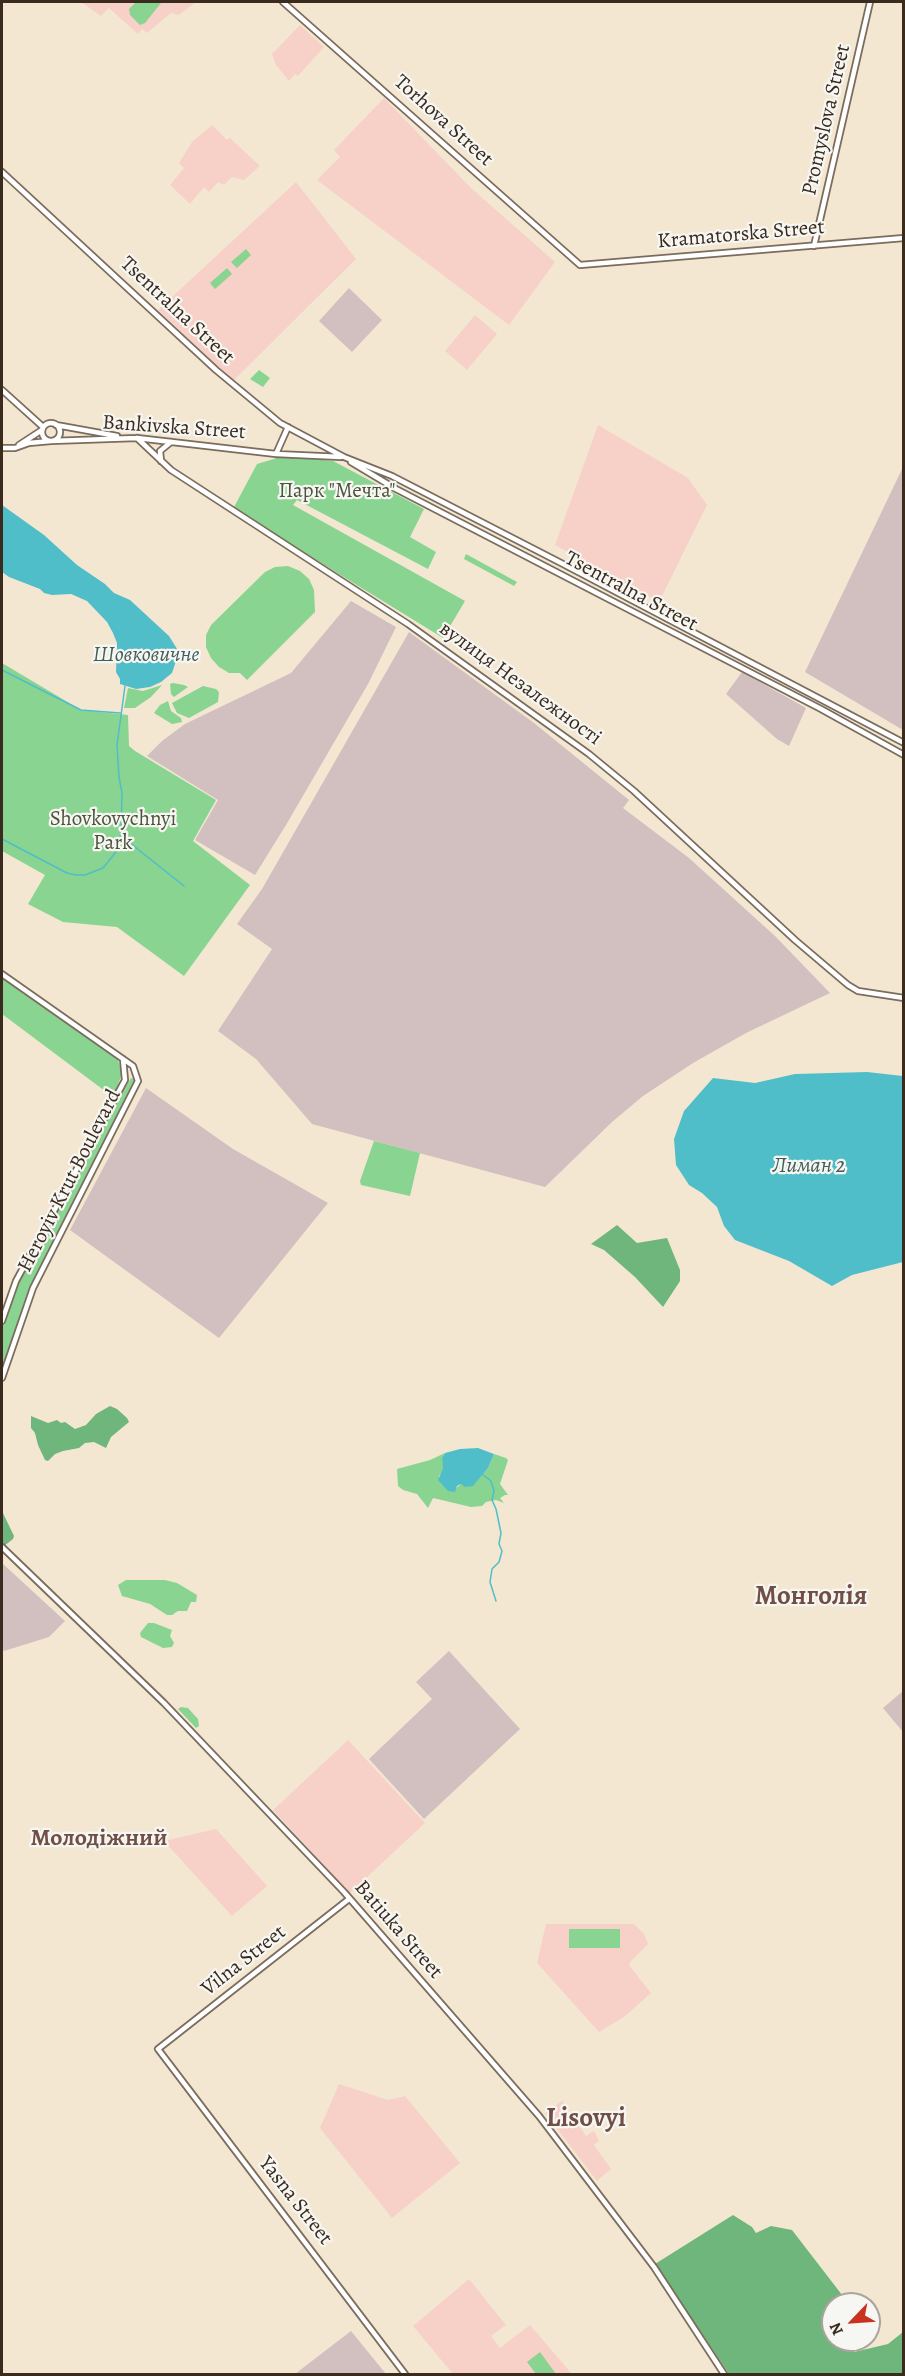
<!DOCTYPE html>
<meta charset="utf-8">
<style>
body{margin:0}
#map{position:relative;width:905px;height:2376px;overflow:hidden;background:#f3e7d2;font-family:Alegreya,serif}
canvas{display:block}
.frame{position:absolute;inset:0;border:3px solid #3b2a1e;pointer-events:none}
.north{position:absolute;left:821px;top:2292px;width:60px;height:60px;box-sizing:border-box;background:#f6f6f2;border:2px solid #aba49d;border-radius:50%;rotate:245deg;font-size:16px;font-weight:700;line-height:24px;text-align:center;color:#3b2a1e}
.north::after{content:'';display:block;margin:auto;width:21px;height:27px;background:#c8321e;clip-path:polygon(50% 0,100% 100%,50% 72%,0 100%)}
</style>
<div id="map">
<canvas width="905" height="2376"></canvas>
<div class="frame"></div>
<div class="north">N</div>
</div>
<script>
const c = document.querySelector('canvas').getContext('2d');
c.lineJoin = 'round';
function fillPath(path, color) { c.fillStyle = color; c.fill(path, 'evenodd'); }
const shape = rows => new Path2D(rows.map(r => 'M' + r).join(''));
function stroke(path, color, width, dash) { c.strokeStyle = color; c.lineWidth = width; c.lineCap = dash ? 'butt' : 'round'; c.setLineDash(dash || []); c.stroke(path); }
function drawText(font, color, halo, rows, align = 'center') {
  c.font = font + ' Alegreya,serif'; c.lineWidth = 4.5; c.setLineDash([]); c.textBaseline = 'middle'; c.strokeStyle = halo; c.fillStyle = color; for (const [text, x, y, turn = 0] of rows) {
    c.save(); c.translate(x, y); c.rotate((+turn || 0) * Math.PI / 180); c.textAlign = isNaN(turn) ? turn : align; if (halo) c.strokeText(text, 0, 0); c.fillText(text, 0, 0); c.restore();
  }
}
const built = shape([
 [81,2,196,2,179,15,171,13,147,33,142,29,138,34,109,8,101,16],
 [300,25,324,47,298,76,295,74,289,81,276,65,272,54],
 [384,98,471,188,555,262,509,325,317,180,340,157,334,150],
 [212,125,227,140,230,138,260,166,244,180,232,177,224,185,218,182,209,192,204,187,190,204,170,185,184,168,179,163,192,142],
 [296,182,356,259,233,381,158,310],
 [475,315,497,334,467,370,445,351],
 [598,425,688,478,707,505,659,602,555,545],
 [348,1740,425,1823,350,1893,273,1810],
 [216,1829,267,1886,232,1916,164,1841],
 [546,1924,634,1924,644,1934,648,1944,631,1961,629,1965,651,1993,624,2017,599,2032,537,1963],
 [339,2084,388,2100,405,2096,460,2163,392,2218,320,2128],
 [562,2101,586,2136,594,2131,599,2141,594,2145,611,2169,597,2181,545,2113],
 [469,2279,506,2325,491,2336,500,2348,530,2325,572,2374,453,2374,413,2326]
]);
const industrial = shape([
 [349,288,382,320,352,352,319,321],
 [903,467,904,730,903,730,805,672],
 [351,601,396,627,368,684,286,825,255,875,195,840,218,800,147,756,162,741,185,724,291,673],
 [409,632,534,723,629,800,623,808,689,858,775,936,830,993,746,1033,693,1063,643,1096,612,1122,545,1187,312,1124,256,1059,218,1031,272,949,237,924,262,889],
 [742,672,806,708,789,746,777,739,726,694],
 [146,1088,233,1149,328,1203,219,1338,70,1230],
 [2,1563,65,1621,49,1637,4,1651,2,1648],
 [449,1651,520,1729,424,1819,369,1759,432,1699,416,1682],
 [903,1691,903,1732,883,1708],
 [351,2331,386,2374,295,2374]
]);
const green = shape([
 [136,2,160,2,161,3,145,23,140,25,130,15,129,9],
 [246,249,251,255,237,268,231,262],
 [227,268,232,274,215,289,210,283],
 [259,370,270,378,263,387,250,379],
 [284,456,333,461,424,509,410,537,436,552,428,569,297,500,293,505,465,601,443,638,233,509,257,464],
 [466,554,517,582,514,586,464,559],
 [288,566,300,571,309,579,314,590,315,612,247,680,240,673,229,673,219,667,211,658,206,647,206,635,211,625,265,572,275,567],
 [2,663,81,710,128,715,129,746,135,751,216,800,193,841,250,885,184,976,117,927,63,922,28,904,45,875,2,851],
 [173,683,184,685,188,687,174,697,171,694,170,684],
 [162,685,151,697,135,708,124,708,128,688,143,691],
 [203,686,216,689,219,692,218,702,189,718,177,713,172,703],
 [168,701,171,711,181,718,182,722,172,724,154,713,160,705],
 [2,977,118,1060,122,1074,113,1097,2,1014],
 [131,1078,135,1079,136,1082,31,1287,2,1371,2,1327,17,1281],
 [374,1141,420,1153,410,1196,361,1185,360,1181],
 [445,1453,442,1458,444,1468,439,1476,442,1484,448,1489,455,1489,461,1484,475,1483,488,1468,494,1454,506,1458,508,1460,500,1484,508,1495,505,1495,500,1498,504,1503,496,1500,486,1502,482,1506,471,1507,433,1498,428,1508,417,1494,403,1490,398,1486,397,1469,430,1460],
 [126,1580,165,1580,177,1583,197,1595,196,1602,191,1602,187,1611,178,1611,172,1615,167,1615,150,1604,122,1596,118,1585],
 [148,1623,154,1623,172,1630,170,1636,174,1643,172,1647,163,1648,141,1637,140,1633],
 [181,1707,188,1708,198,1719,199,1726,196,1728,178,1709],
 [569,1929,620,1929,620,1948,569,1948],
 [540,2352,556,2374,536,2374,527,2362]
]);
const forest = shape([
 [617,1225,637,1243,667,1238,680,1270,680,1281,663,1307,635,1277,604,1250,591,1244],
 [110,1406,117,1409,127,1418,129,1422,111,1437,106,1448,94,1442,85,1443,79,1448,63,1451,55,1454,48,1461,45,1460,38,1445,35,1433,31,1428,31,1416,48,1423,57,1420,61,1423,65,1422,75,1429,86,1425,96,1414],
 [2,1511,14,1536,13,1539,4,1546,2,1543],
 [733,2215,752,2227,756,2233,771,2226,792,2230,849,2304,833,2304,833,2340,846,2340,854,2352,888,2344,903,2332,903,2374,729,2374,655,2264]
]);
const water = shape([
 [2,505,44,535,77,565,105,584,114,593,130,600,169,636,179,652,172,673,161,682,150,687,136,689,120,684,120,679,116,672,117,643,113,633,107,622,87,601,71,594,52,595,44,593,40,589,9,577,2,572],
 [867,1072,903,1076,903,1262,852,1275,832,1286,789,1261,735,1240,724,1226,717,1207,702,1193,689,1185,676,1165,674,1139,684,1111,713,1078,755,1083,795,1074],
 [478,1448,494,1454,488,1468,473,1486,465,1487,461,1484,457,1486,455,1492,448,1491,438,1480,443,1468,442,1458,445,1453,460,1449]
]);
const stream = shape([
 [2,670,81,710,120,713],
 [125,686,117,745,119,777,122,793,121,834,125,839,184,886],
 [2,839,67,873,76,875,85,875,103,868,116,852,121,834],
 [482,1474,491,1481,494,1491,492,1500,496,1509,501,1533,499,1544,502,1551,499,1562,492,1569,490,1582,496,1601]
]);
const tertiary = shape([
 [283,2,580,265,904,238],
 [2,172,216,370,280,423,344,457,392,476,563,564,904,743],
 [814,246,870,2],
 [2,390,43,427],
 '42 432a9 9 0 1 1 18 0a9 9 0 1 1-18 0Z',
 [56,425,117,436],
 [137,438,171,470,408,624,589,754,634,791,795,940,848,985,858,991,904,998],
 [19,445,42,430],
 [2,448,15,448,29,443,51,441,137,438,276,454,341,457],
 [276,454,288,427],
 [161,461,160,451,171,442],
 [351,462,396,489,821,709,904,755],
 [2,974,133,1066,138,1081,33,1288,2,1378],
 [2,1321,16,1281,125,1080,123,1059],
 [2,1547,164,1703,344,1892,539,2116,654,2267,724,2374],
 [349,1899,158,2049,405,2374]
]);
const streetNames = [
 ["Promyslova Street",827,120,-77],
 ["Torhova Street",443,121,42],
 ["Kramatorska Street",741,235,-5],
 ["Tsentralna Street",177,311,43],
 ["Bankivska Street",174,428,4],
 ["Tsentralna Street",631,592,28],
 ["вулиця Незалежності",520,684,36],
 ["Heroyiv Krut Boulevard",70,1181,-63],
 ["Batiuka Street",398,1930,49],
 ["Vilna Street",244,1961,-38],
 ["Yasna Street",295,2201,52]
];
const parkNames = [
 ["Парк \"Мечта\"",337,492],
 ["Shovkovychnyi",113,820],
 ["Park",113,844]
];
const waterNames = [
 ["Шовковичне",146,656],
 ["Лиман 2",809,1167]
];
const quarterNames = [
 ["Молодіжний",99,1839]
];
const districtNames = [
 ["Монголія",811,1597],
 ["Lisovyi",586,2119]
];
fillPath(built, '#f7d1c8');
fillPath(industrial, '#d2bfc0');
fillPath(green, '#89d491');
fillPath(forest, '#6eb67b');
fillPath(water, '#50bec8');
stroke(stream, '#50bec8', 1.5);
stroke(tertiary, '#7b6c5d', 8);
stroke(tertiary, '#fff', 4.5);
drawText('21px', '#3b2a1e', '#f6f6f2', streetNames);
drawText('21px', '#4e543b', '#f6f6f2', parkNames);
drawText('italic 22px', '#425e5a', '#f6f6f2', waterNames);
drawText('bold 24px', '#714f46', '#f6f6f2', quarterNames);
drawText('bold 27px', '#714f46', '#f6f6f2', districtNames);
</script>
